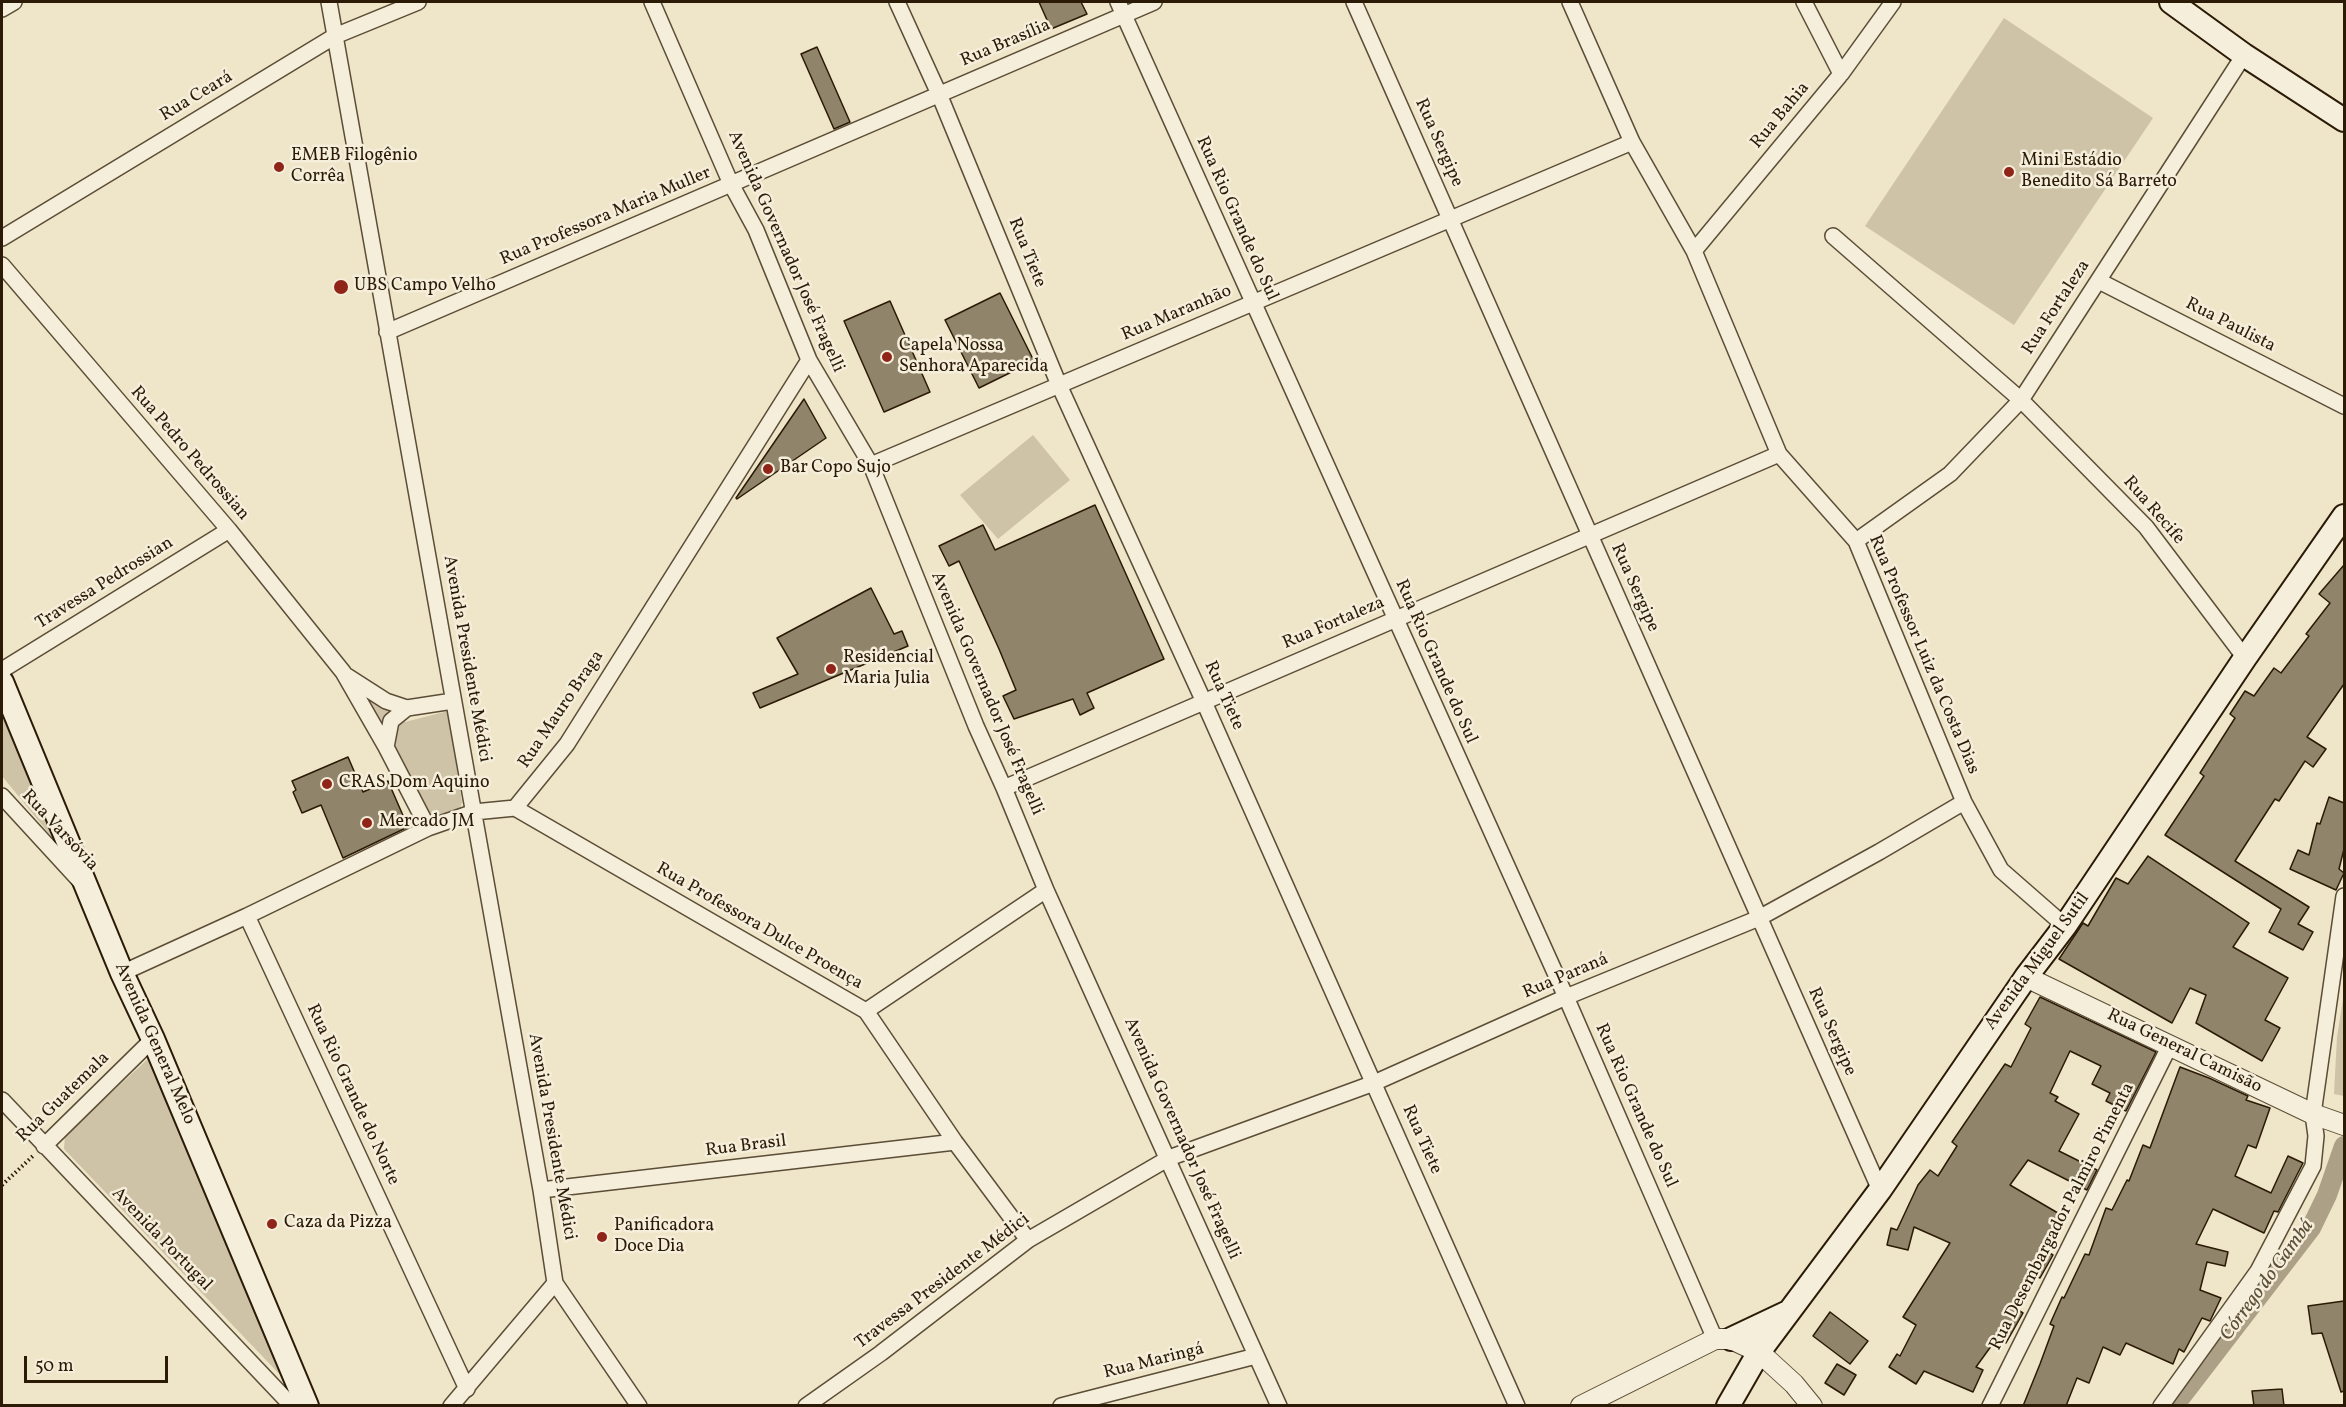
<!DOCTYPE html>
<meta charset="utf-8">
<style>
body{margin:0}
#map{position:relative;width:2346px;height:1407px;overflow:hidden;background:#efe5c8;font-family:Vollkorn,serif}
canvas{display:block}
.frame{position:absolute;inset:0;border:3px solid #2a1a06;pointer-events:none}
.scale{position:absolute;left:24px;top:1356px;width:144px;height:27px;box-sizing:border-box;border:3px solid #2a1a06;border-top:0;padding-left:8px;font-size:18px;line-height:21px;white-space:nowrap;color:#2a1a06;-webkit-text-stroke:4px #f5eedb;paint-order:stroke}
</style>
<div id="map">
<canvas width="2346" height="1407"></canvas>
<div class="frame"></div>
<div class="scale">50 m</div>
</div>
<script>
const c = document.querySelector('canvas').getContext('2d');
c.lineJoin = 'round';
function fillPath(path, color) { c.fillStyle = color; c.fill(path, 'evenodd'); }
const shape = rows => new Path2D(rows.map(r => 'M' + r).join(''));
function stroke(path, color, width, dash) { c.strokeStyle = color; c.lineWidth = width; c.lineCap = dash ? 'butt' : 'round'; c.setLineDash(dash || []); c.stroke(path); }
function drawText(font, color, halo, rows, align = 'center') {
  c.font = font + ' Vollkorn,serif'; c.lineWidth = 5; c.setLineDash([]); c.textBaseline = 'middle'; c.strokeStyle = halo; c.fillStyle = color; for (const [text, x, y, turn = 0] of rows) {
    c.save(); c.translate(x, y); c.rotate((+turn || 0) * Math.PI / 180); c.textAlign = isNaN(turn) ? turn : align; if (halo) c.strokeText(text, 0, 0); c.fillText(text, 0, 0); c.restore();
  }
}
const green = shape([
 [2004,18,2153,118,2014,325,1865,226],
 [1033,435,1070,480,998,539,960,495],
 [362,693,405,722,448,711,462,802,458,814,438,819,429,813],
 [2,711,60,847,2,776],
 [2344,993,2344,1096,2334,1094,2337,1037],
 [149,1058,287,1382,64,1149,65,1135]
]);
const canal = shape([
 [2174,1406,2311,1228,2327,1195,2344,1146]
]);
const building = shape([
 [1039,2,1081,2,1087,14,1051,29,1039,2],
 [817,47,850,122,834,129,801,54,817,47],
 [1000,293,1034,361,979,388,945,320,1000,293],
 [890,301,930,392,884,412,844,321,890,301],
 [804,399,826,438,737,499,736,498,804,399],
 [1095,505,1164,659,1087,693,1094,708,1080,715,1073,699,1014,719,1003,696,1016,690,999,649,959,561,949,566,939,546,983,525,995,550,1095,505],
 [2344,565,2344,684,2307,737,2326,749,2313,767,2305,761,2279,801,2275,799,2235,861,2309,907,2298,924,2313,932,2303,950,2269,932,2281,909,2165,835,2204,776,2200,773,2235,718,2230,714,2245,691,2254,696,2274,668,2281,673,2309,636,2306,634,2330,603,2319,594,2344,565],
 [871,588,894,634,902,631,908,646,760,708,753,693,798,674,777,638,871,588],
 [348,757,363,792,388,781,408,827,343,858,321,805,302,813,293,792,296,790,292,781,348,757],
 [2329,797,2344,803,2344,849,2339,869,2344,873,2336,890,2290,869,2298,850,2309,855,2317,823,2320,824,2329,797],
 [2148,856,2249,923,2233,947,2288,978,2265,1020,2280,1028,2262,1061,2196,1023,2206,995,2190,988,2172,1023,2059,959,2083,923,2088,926,2116,878,2128,884,2148,856],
 [2040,997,2156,1052,2126,1111,2106,1101,2110,1093,2092,1084,2101,1066,2070,1051,2050,1093,2058,1097,2055,1101,2079,1114,2059,1151,2097,1170,2087,1190,2028,1160,2010,1185,2063,1216,2044,1250,2053,1255,2040,1278,2030,1273,2013,1307,2023,1313,2006,1343,1997,1338,1976,1367,1983,1370,1973,1392,1924,1371,1916,1384,1889,1367,1897,1354,1900,1356,1916,1325,1903,1317,1950,1243,1914,1227,1908,1250,1887,1245,1891,1228,1897,1230,1918,1185,1930,1170,1938,1176,1957,1146,1952,1142,2005,1064,2011,1067,2031,1028,2025,1024,2040,997],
 [2180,1067,2209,1078,2248,1096,2246,1100,2270,1108,2256,1148,2248,1145,2235,1176,2271,1193,2288,1156,2303,1163,2278,1212,2274,1211,2264,1233,2213,1209,2196,1244,2228,1252,2225,1266,2207,1262,2200,1290,2221,1298,2210,1321,2202,1318,2184,1352,2179,1349,2173,1364,2126,1343,2120,1355,2103,1347,2089,1383,2077,1378,2066,1406,2023,1406,2040,1364,2054,1326,2050,1324,2062,1297,2064,1298,2085,1254,2089,1255,2106,1208,2112,1210,2127,1180,2129,1181,2143,1145,2150,1148,2180,1067],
 [2344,1301,2344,1391,2341,1392,2322,1333,2312,1334,2308,1306,2344,1301],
 [1830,1312,1868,1341,1850,1364,1813,1336,1830,1312],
 [1837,1364,1856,1375,1844,1395,1825,1383,1837,1364],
 [2282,1389,2284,1406,2254,1406,2252,1391,2282,1389]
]);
const path = shape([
 [2,1185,33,1156]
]);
const minor = shape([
 [329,2,541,1190,555,1283,639,1406],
 [652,2,731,184,756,230,809,360,871,465,976,726,1004,788,1046,890,1279,1406],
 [897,2,939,94,1059,385,1204,702,1517,1406],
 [1118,2,1566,997,1715,1339],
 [1354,2,1880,1190],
 [1570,2,1632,142,1694,251,1779,454,1856,541,1964,802,2001,870,2065,926],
 [1804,2,1841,74],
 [2,9,14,2],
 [1833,236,2021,400,2146,527,2245,658],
 [2,238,335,36,418,2],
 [1694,251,1841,74,1893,2],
 [2,265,229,530,343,672,386,747,428,828],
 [2099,281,2344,406],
 [387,332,1154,2],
 [871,465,1632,142],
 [1856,541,1950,474,2021,400,2244,55],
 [2,670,229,530],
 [347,676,386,701,407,708,391,721,386,747],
 [407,708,453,701],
 [1004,788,1779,454],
 [2,796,79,880],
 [515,808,866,1011,955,1142,1028,1240],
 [247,916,467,1389],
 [122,973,247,916,428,828,474,812,515,808,567,744,809,360],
 [866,1011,1046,890],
 [2,1100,292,1406],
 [44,1146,153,1039],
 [541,1190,955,1142],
 [451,1406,555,1283],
 [806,1406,881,1353,1028,1240,1169,1158,1374,1083,1566,997,1759,918,1879,852,1964,802],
 [1061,1406,1256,1356],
 [1990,1406,2170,1045],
 [2161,1406,2258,1271,2313,1166,2316,1136,2313,1114,2344,896]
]);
const tertiary = shape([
 [2026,977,2313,1114,2344,1125],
 [1581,1406,1715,1339,1731,1339,1759,1352,1794,1384,1812,1406]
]);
const secondary = shape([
 [2171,2,2244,55,2344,120],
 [2,682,122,973,153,1039,307,1406],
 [1731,1339,1786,1313],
 [1728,1406,1759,1352,1880,1190,2026,977,2065,926,2245,658,2344,516]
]);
const markers = [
 [279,167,6,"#8f2418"],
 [2009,172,6,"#8f2418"],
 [341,287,8,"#8f2418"],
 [887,357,6,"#8f2418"],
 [768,469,6,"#8f2418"],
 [831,669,6,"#8f2418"],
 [327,784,6,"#8f2418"],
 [367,823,6,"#8f2418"],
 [272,1224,6,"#8f2418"],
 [602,1237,6,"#8f2418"]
];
const streetNames = [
 ["Rua Brasília",1006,44,-23],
 ["Rua Ceará",197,97,-31],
 ["Rua Bahia",1781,116,-50],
 ["Rua Sergipe",1438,143,66],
 ["Rua Professora Maria Muller",606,217,-23],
 ["Rua Rio Grande do Sul",1236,219,66],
 ["Avenida Governador José Fragelli",785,252,66],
 ["Rua Tiete",1026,253,68],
 ["Rua Fortaleza",2057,308,-57],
 ["Rua Maranhão",1177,314,-23],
 ["Rua Paulista",2230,326,27],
 ["Rua Pedro Pedrossian",189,454,49],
 ["Rua Recife",2153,511,49],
 ["Travessa Pedrossian",105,584,-32],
 ["Rua Sergipe",1634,588,66],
 ["Rua Fortaleza",1334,624,-23],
 ["Rua Professor Luiz da Costa Dias",1923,655,67],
 ["Avenida Presidente Médici",466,659,80],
 ["Rua Rio Grande do Sul",1435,662,66],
 ["Avenida Governador José Fragelli",986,694,67],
 ["Rua Tiete",1223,696,66],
 ["Rua Mauro Braga",562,710,-56],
 ["Rua Varsóvia",59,831,47],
 ["Rua Professora Dulce Proença",759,927,30],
 ["Avenida Miguel Sutil",2038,962,-54],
 ["Rua Paraná",1566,977,-23],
 ["Rua Sergipe",1831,1032,66],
 ["Avenida General Melo",154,1044,66],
 ["Rua General Camisão",2184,1052,26],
 ["Rua Rio Grande do Norte",352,1095,65],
 ["Rua Guatemala",64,1098,-44],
 ["Rua Rio Grande do Sul",1635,1106,66],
 ["Avenida Presidente Médici",551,1137,80],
 ["Avenida Governador José Fragelli",1181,1139,66],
 ["Rua Tiete",1421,1140,66],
 ["Rua Brasil",746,1147,-7],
 ["Rua Desembargador Palmiro Pimenta",2063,1217,-63],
 ["Avenida Portugal",161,1240,46],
 ["Travessa Presidente Médici",943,1282,-37],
 ["Rua Maringá",1154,1362,-14]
];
const poiNames = [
 ["EMEB Filogênio",291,157],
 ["Corrêa",291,178],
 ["Mini Estádio",2021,162],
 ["Benedito Sá Barreto",2021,183],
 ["UBS Campo Velho",354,287],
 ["Capela Nossa",899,347],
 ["Senhora Aparecida",899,368],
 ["Bar Copo Sujo",780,469],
 ["Residencial",843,659],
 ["Maria Julia",843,680],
 ["CRAS Dom Aquino",339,784],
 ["Mercado JM",379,823],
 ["Caza da Pizza",284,1224],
 ["Panificadora",614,1227],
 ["Doce Dia",614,1248]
];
const waterNames = [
 ["Córrego do Gambá",2268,1281,-54]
];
fillPath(green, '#cec2a7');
stroke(canal, '#aca086', 20);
fillPath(building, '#90846b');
stroke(building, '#2a1a06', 1.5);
stroke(minor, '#5b4d36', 18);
stroke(tertiary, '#5b4d36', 22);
stroke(secondary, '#2a1a06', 26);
stroke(path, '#2a1a06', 4, [1.5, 3]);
stroke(minor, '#f5eedb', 15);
stroke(tertiary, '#f5eedb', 20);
stroke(secondary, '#f5eedb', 22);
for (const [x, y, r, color] of markers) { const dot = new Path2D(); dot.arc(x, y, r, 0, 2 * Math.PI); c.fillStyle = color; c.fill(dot); stroke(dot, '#f5eedb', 2); }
drawText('18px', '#2a1a06', '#f5eedb', streetNames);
drawText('18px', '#2a1a06', '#f5eedb', poiNames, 'left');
drawText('italic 20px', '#5e5039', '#f5eedb', waterNames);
</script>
